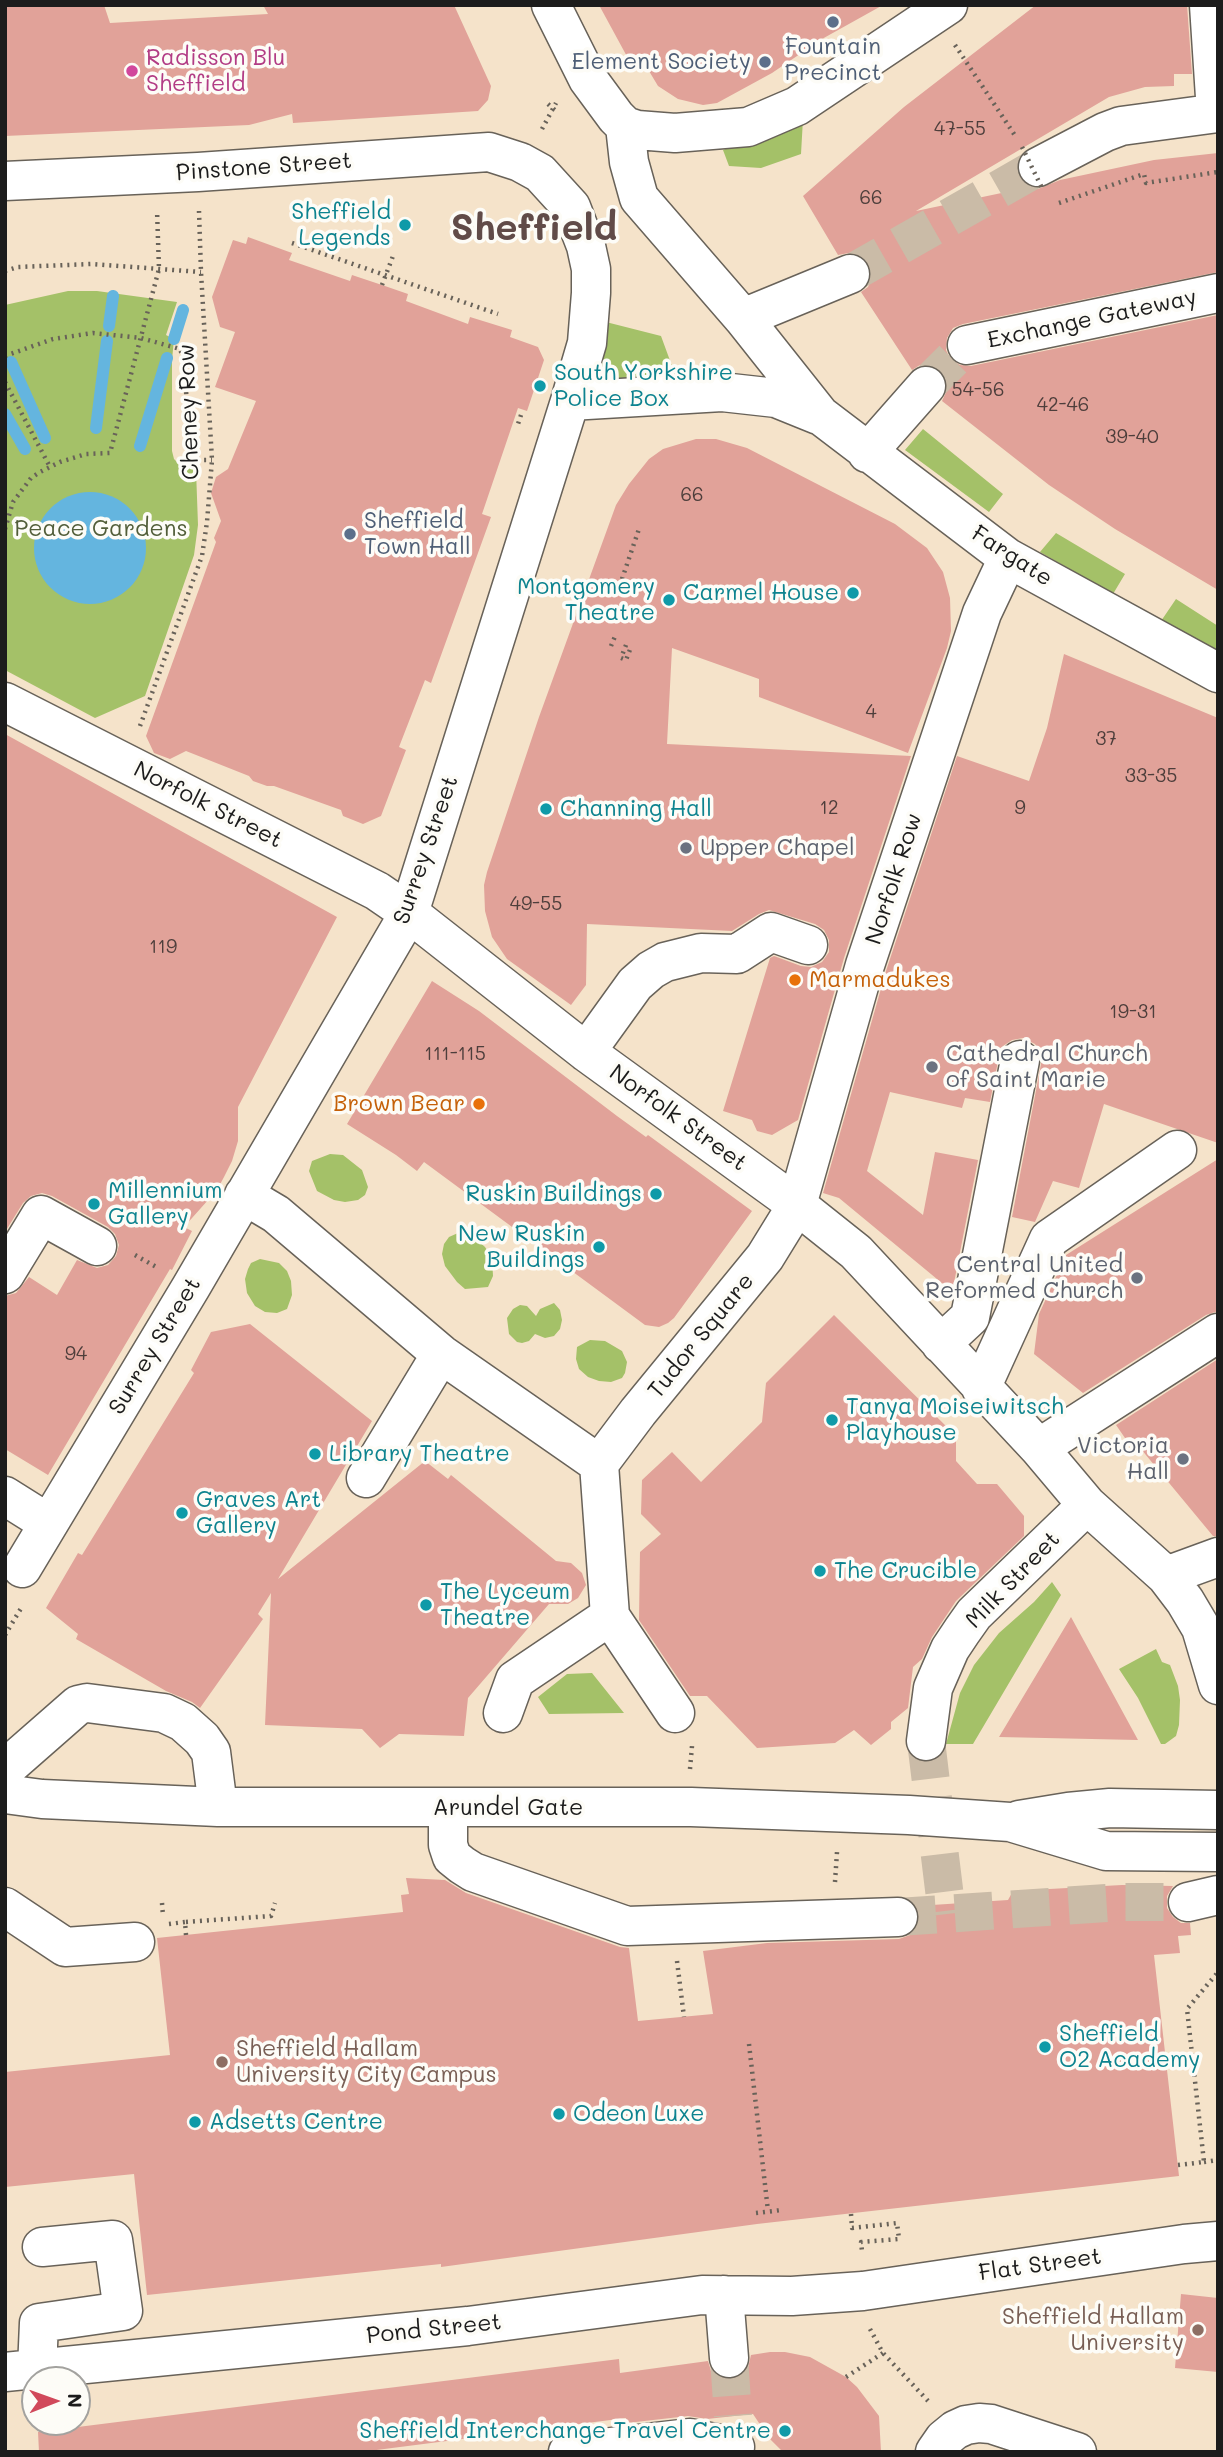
<!DOCTYPE html>
<style>
body{margin:0}
#map{position:relative;width:1223px;height:2457px;overflow:hidden;background:#f5e3ca;font-family:Mali,sans-serif}
canvas{display:block}
.frame{position:absolute;inset:0;border:7px solid #1c1c1c;pointer-events:none}
.north{position:absolute;left:21px;top:2366px;width:70px;height:70px;box-sizing:border-box;background:#fdfcf7;border:2px solid #a3a29f;border-radius:50%;rotate:89deg;font-size:19px;font-weight:700;line-height:28px;text-align:center;color:#1c1c1c}
.north::after{content:'';display:block;margin:auto;width:24px;height:32px;background:#d1495b;clip-path:polygon(50% 0,100% 100%,50% 72%,0 100%)}
</style>
<div id="map">
<canvas width="1223" height="2457"></canvas>
<div class="frame"></div>
<div class="north">N</div>
</div>
<script>
const c = document.querySelector('canvas').getContext('2d');
c.lineJoin = 'round';
function fillPath(path, color) { c.fillStyle = color; c.fill(path, 'evenodd'); }
const shape = rows => new Path2D(rows.map(r => 'M' + r).join(''));
function stroke(path, color, width, dash) { c.strokeStyle = color; c.lineWidth = width; c.lineCap = dash ? 'butt' : 'round'; c.setLineDash(dash || []); c.stroke(path); }
function drawText(font, color, halo, rows, align = 'center') {
  c.font = font + ' Mali,sans-serif'; c.lineWidth = 7; c.setLineDash([]); c.textBaseline = 'middle'; c.strokeStyle = halo; c.fillStyle = color; for (const [text, x, y, turn = 0] of rows) {
    c.save(); c.translate(x, y); c.rotate((+turn || 0) * Math.PI / 180); c.textAlign = isNaN(turn) ? turn : align; if (halo) c.strokeText(text, 0, 0); c.fillText(text, 0, 0); c.restore();
  }
}
const green = shape([
 [803,119,801,154,761,168,729,166,723,150],
 [68,291,97,291,177,302,166,335,174,339,172,360,172,451,174,459,179,464,196,470,198,525,194,555,145,696,95,718,5,670,5,305],
 [602,321,661,336,676,377,586,388],
 [923,429,1003,494,989,512,905,450],
 [1056,533,1125,574,1113,594,1040,552],
 [1176,599,1218,626,1218,659,1159,624],
 [330,1154,343,1155,362,1170,368,1187,365,1195,358,1200,345,1202,334,1200,317,1191,309,1171,312,1161],
 [458,1233,467,1233,476,1239,485,1247,492,1258,493,1276,488,1287,465,1289,457,1282,445,1266,442,1254,444,1244,449,1237],
 [260,1259,279,1263,287,1271,291,1281,292,1295,287,1309,277,1313,265,1312,255,1306,247,1293,245,1279,248,1269,251,1263],
 [554,1303,560,1310,562,1320,560,1329,554,1336,545,1338,535,1334,529,1341,522,1343,517,1342,509,1334,507,1318,513,1309,520,1305,527,1306,536,1316,540,1309],
 [590,1340,605,1341,622,1351,627,1362,625,1373,622,1378,611,1382,599,1381,588,1377,579,1369,576,1359,577,1347],
 [1052,1582,1061,1595,973,1744,946,1744,960,1693,974,1665,999,1633,1034,1602],
 [1156,1649,1162,1662,1170,1665,1178,1686,1180,1700,1179,1725,1176,1736,1165,1744,1161,1744,1138,1698,1119,1669],
 [592,1673,624,1713,549,1714,538,1697,567,1674]
]);
const water = shape([
 '34 548a56 56 0 1 1 112 0a56 56 0 1 1-112 0Z'
]);
const stream = shape([
 [109,326,113,296],
 [174,339,183,310],
 [11,362,45,438],
 [5,414,25,449],
 [96,428,107,341],
 [140,446,167,358]
]);
const building = shape([
 [5,5,104,5,110,23,268,14,263,5,454,5,491,86,488,100,478,111,293,123,292,114,249,125,5,136],
 [599,5,883,5,822,39,772,73,717,103,703,105,678,99,658,86,640,56,630,62],
 [1036,5,1187,5,1192,74,1174,74,1174,86,1145,87,1109,97,916,211,1030,187,1038,189,1060,180,1154,160,1218,153,1218,272,963,324,953,328,947,338,946,350,950,359,960,365,971,366,1218,315,1218,590,1115,529,1049,485,942,401,947,390,946,378,941,370,930,365,920,365,912,370,861,292,868,287,872,278,870,265,864,257,854,252,838,255,803,196,904,107],
 [248,237,292,253,289,260,350,281,352,275,382,285,408,294,406,301,468,324,470,317,512,330,510,337,538,347,544,360,527,411,518,408,482,514,491,517,431,683,425,680,399,747,406,750,381,816,363,824,343,816,341,810,274,786,267,786,253,781,249,776,186,751,170,759,154,753,146,736,216,542,214,538,221,521,211,493,216,477,228,469,256,401,215,387,235,332,220,327,212,297,233,240,246,244],
 [696,439,716,439,747,448,895,524,927,548,943,572,950,598,951,631,947,648,908,753,759,697,759,679,672,648,667,744,911,756,844,958,798,1120,772,1135,757,1131,752,1120,723,1111,770,958,774,956,801,966,811,967,822,962,829,952,829,940,824,930,815,924,769,910,759,914,732,931,587,924,586,985,571,1005,507,959,492,937,485,911,484,885,487,872,539,717,616,505,629,484,649,459,663,449],
 [1064,654,1218,718,1218,1143,1104,1104,1079,1188,1053,1181,1035,1222,1012,1217,1041,1064,1041,1054,1035,1044,1023,1038,1012,1040,1003,1046,999,1056,990,1102,965,1098,962,1108,890,1092,867,1171,923,1215,935,1152,978,1160,953,1288,950,1287,943,1284,839,1198,823,1193,886,971,957,756,1029,781,1047,728],
 [5,734,337,917,238,1107,238,1141,232,1161,224,1177,217,1190,184,1227,192,1231,172,1270,170,1269,48,1475,5,1449,5,1296,16,1293,29,1277,57,1295,77,1260,97,1268,108,1265,116,1256,119,1245,115,1234,108,1227,52,1196,42,1193,31,1196,23,1203,5,1232],
 [432,981,479,1011,617,1116,646,1137,648,1135,752,1211,674,1318,668,1323,659,1327,645,1325,424,1162,417,1171,396,1155,347,1124],
 [1218,1159,1218,1311,1206,1315,1083,1393,1034,1354,1039,1314,1066,1255],
 [834,1315,956,1436,956,1461,977,1484,997,1484,1024,1516,1024,1536,956,1601,932,1637,922,1659,913,1667,908,1708,891,1722,891,1729,871,1745,854,1730,835,1743,757,1748,707,1696,690,1696,639,1620,640,1552,661,1534,641,1514,642,1480,672,1452,701,1482,762,1422,766,1383],
 [250,1324,372,1421,278,1579,425,1461,448,1479,451,1475,556,1561,571,1563,582,1573,586,1585,578,1598,568,1604,549,1604,468,1698,464,1736,399,1734,380,1748,362,1729,265,1725,271,1593,258,1614,263,1619,200,1708,192,1702,166,1691,76,1639,78,1634,46,1608,78,1553,82,1555,194,1373,191,1370,211,1332],
 [1218,1359,1218,1536,1213,1536,1131,1437,1125,1438,1116,1425],
 [1071,1617,1138,1740,999,1737],
 [406,1878,445,1880,466,1893,620,1947,629,1948,638,2021,713,2014,703,1951,767,1943,899,1939,910,1935,918,1927,920,1917,917,1906,1008,1900,1013,1891,1122,1885,1173,1886,1167,1896,1167,1908,1173,1917,1181,1923,1190,1923,1191,1935,1178,1936,1180,1953,1154,1955,1179,2176,757,2224,441,2267,441,2264,147,2295,134,2174,5,2187,5,2072,170,2055,157,1938,403,1912,401,1895,409,1894],
 [1181,2294,1218,2298,1218,2372,1175,2368],
 [770,2352,785,2352,810,2357,846,2377,857,2387,879,2416,881,2452,783,2452,769,2438,753,2414,707,2419,688,2416,627,2423,626,2418,361,2452,39,2452,38,2432,619,2359,620,2373,708,2361,711,2371,719,2377,731,2380,742,2376,748,2368,751,2355]
]);
const minorTunnel = shape([
 [850,274,1038,167],
 [926,386,967,345],
 [926,1741,947,1914],
 [898,1917,1122,1902,1188,1902],
 [729,2358,733,2416]
]);
const path = shape([
 [955,45,1016,137],
 [548,104,558,113],
 [542,129,556,103],
 [1059,203,1144,174,1146,183,1218,172],
 [292,243,498,314],
 [5,271,18,267,91,264,201,272],
 [382,285,393,256],
 [5,356,53,339,93,333,141,338,180,349,184,360,190,451,194,457,201,460,212,460],
 [5,382,50,467],
 [521,415,518,424,521,425],
 [5,529,13,502,31,478,40,472,60,462,86,454,110,453,159,269,157,210],
 [622,579,639,529],
 [626,645,621,658,626,660,631,647],
 [611,646,616,634],
 [140,726,202,556,207,522,212,460,201,272,199,211],
 [135,1255,158,1268],
 [5,1635,23,1605],
 [690,1769,692,1746],
 [835,1882,837,1852],
 [162,1903,163,1916],
 [169,1924,185,1922],
 [186,1935,185,1922,271,1916,275,1903],
 [677,1961,684,2017],
 [749,2044,768,2211],
 [1204,2162,1218,2160],
 [1178,2165,1204,2162,1187,2009,1218,1972],
 [756,2213,782,2210],
 [851,2214,852,2228,897,2223,899,2239,861,2242,862,2251],
 [870,2329,883,2353,930,2403],
 [846,2377,883,2353]
]);
const minor = shape([
 [551,5,588,79,616,117,625,126,637,130,675,133,748,127,797,106,948,5],
 [1209,5,1216,113],
 [625,126,629,162,639,198,743,318,820,415,1008,558,1218,673],
 [1038,167,1105,132,1121,126,1218,113],
 [5,181,198,172,489,152,520,162,540,173,571,207,586,246,591,269,591,293,587,343,570,401,409,913,191,1287,22,1568],
 [743,318,850,274],
 [967,345,1218,293],
 [570,401,722,392,776,398,818,415],
 [867,453,926,386],
 [5,702,377,891,409,913,586,1052,797,1205,856,1252,1039,1448,1087,1505,1166,1576,1185,1601,1201,1628,1218,1685],
 [586,1052,635,984,651,970,665,962,701,953,737,954,771,932,808,945],
 [244,1195,276,1214,441,1354,599,1464],
 [5,1274,41,1215,97,1246],
 [941,1344,970,1317,1020,1060],
 [981,1388,1049,1239,1177,1150],
 [1039,1448,1218,1333],
 [366,1478,441,1354],
 [5,1496,48,1523],
 [1166,1576,1218,1557],
 [503,1713,515,1680,610,1616],
 [675,1713,610,1616,599,1464,638,1412,765,1257,797,1205,865,965,982,613,1008,558],
 [926,1741,933,1688,950,1649,962,1631,974,1614,1087,1505],
 [5,1769,78,1705,87,1703,164,1713,183,1722,202,1739,211,1752,218,1807],
 [5,1794,42,1799,218,1807,691,1807,909,1815,1010,1822,1106,1851,1218,1852],
 [448,1807,448,1845,452,1857,462,1865,473,1872,627,1926,898,1917],
 [1019,1820,1068,1812,1110,1808,1218,1810],
 [1188,1902,1218,1895],
 [5,1907,65,1947,135,1942],
 [724,2295,729,2358],
 [37,2369,39,2323,123,2311,113,2240,42,2247],
 [5,2372,468,2326,702,2295,792,2296,863,2291,1184,2244,1218,2241],
 [568,2452,690,2438,735,2447],
 [935,2452,944,2439,955,2430,966,2425,979,2423,991,2424,1077,2452]
]);
const pathBridge = shape([
 [1022,147,1043,190]
]);
const markers = [
 [833,22,7,"#5c6f8a"],
 [765,62,7,"#5c6f8a"],
 [132,71,7,"#d1479c"],
 [405,225,7,"#0f9aa8"],
 [540,386,7,"#0f9aa8"],
 [350,534,7,"#5c6f8a"],
 [853,593,7,"#0f9aa8"],
 [669,600,7,"#0f9aa8"],
 [546,809,7,"#0f9aa8"],
 [686,848,7,"#6b7280"],
 [795,980,7,"#e8710a"],
 [932,1067,7,"#6b7280"],
 [479,1104,7,"#e8710a"],
 [656,1194,7,"#0f9aa8"],
 [94,1204,7,"#0f9aa8"],
 [599,1247,7,"#0f9aa8"],
 [1137,1278,7,"#6b7280"],
 [832,1420,7,"#0f9aa8"],
 [315,1454,7,"#0f9aa8"],
 [1183,1459,7,"#6b7280"],
 [182,1513,7,"#0f9aa8"],
 [820,1571,7,"#0f9aa8"],
 [426,1605,7,"#0f9aa8"],
 [1045,2047,7,"#0f9aa8"],
 [222,2062,7,"#8d6e63"],
 [559,2114,7,"#0f9aa8"],
 [195,2122,7,"#0f9aa8"],
 [1198,2330,7,"#8d6e63"],
 [785,2431,7,"#0f9aa8"]
];
const numberNames = [
 ["47-55",960,129],
 ["66",871,198],
 ["54-56",978,390],
 ["42-46",1063,405],
 ["39-40",1132,437],
 ["66",692,495],
 ["4",871,712],
 ["37",1106,739],
 ["33-35",1151,776],
 ["12",829,808],
 ["9",1020,808],
 ["49-55",536,904],
 ["119",163,947],
 ["19-31",1133,1012],
 ["111-115",455,1054],
 ["94",76,1354]
];
const serviceNames = [
 ["Fountain",833,47],
 ["Precinct",833,73],
 ["Element Society",751,62,"right"],
 ["Sheffield",364,521,"left"],
 ["Town Hall",364,547,"left"]
];
const hotelNames = [
 ["Radisson Blu",146,58],
 ["Sheffield",146,84]
];
const streetNames = [
 ["Pinstone Street",264,167,-4],
 ["Exchange Gateway",1092,319,-12],
 ["Cheney Row",189,412,-92],
 ["Fargate",1012,556,33],
 ["Norfolk Street",208,805,27],
 ["Surrey Street",426,850,-71],
 ["Norfolk Row",894,879,-72],
 ["Norfolk Street",678,1118,36],
 ["Tudor Square",701,1336,-51],
 ["Surrey Street",155,1346,-59],
 ["Milk Street",1013,1580,-46],
 ["Arundel Gate",508,1808],
 ["Flat Street",1040,2265,-8],
 ["Pond Street",434,2329,-6]
];
const cultureNames = [
 ["Sheffield",391,212,"right"],
 ["Legends",391,238,"right"],
 ["South Yorkshire",554,373],
 ["Police Box",554,399],
 ["Montgomery",655,587,"right"],
 ["Theatre",655,613,"right"],
 ["Carmel House",839,593,"right"],
 ["Channing Hall",560,809],
 ["Millennium",108,1191],
 ["Gallery",108,1217],
 ["Ruskin Buildings",642,1194,"right"],
 ["New Ruskin",585,1234,"right"],
 ["Buildings",585,1260,"right"],
 ["Tanya Moiseiwitsch",846,1407],
 ["Playhouse",846,1433],
 ["Library Theatre",329,1454],
 ["Graves Art",196,1500],
 ["Gallery",196,1526],
 ["The Crucible",834,1571],
 ["The Lyceum",440,1592],
 ["Theatre",440,1618],
 ["Sheffield",1059,2034],
 ["O2 Academy",1059,2060],
 ["Odeon Luxe",573,2114],
 ["Adsetts Centre",209,2122],
 ["Sheffield Interchange Travel Centre",771,2431,"right"]
];
const parkNames = [
 ["Peace Gardens",101,529]
];
const worshipNames = [
 ["Upper Chapel",700,848],
 ["Cathedral Church",946,1054],
 ["of Saint Marie",946,1080],
 ["Central United",1123,1265,"right"],
 ["Reformed Church",1123,1291,"right"],
 ["Victoria",1169,1446,"right"],
 ["Hall",1169,1472,"right"]
];
const foodNames = [
 ["Marmadukes",809,980],
 ["Brown Bear",465,1104,"right"]
];
const educationNames = [
 ["Sheffield Hallam",236,2049],
 ["University City Campus",236,2075],
 ["Sheffield Hallam",1184,2317,"right"],
 ["University",1184,2343,"right"]
];
const townNames = [
 ["Sheffield",534,229]
];
fillPath(green, '#a4c168');
fillPath(water, '#64b5df');
stroke(stream, '#64b5df', 12);
fillPath(building, '#e1a299');
stroke(minorTunnel, '#cabba7', 38, [38, 19]);
stroke(minor, '#686259', 41);
stroke(path, '#686259', 4.5, [2, 5]);
stroke(minor, '#fff', 38);
stroke(pathBridge, '#686259', 4.5, [2, 5]);
for (const [x, y, r, color] of markers) { const dot = new Path2D(); dot.arc(x, y, r, 0, 2 * Math.PI); c.fillStyle = color; c.fill(dot); stroke(dot, '#fdfcf7', 2.5); }
drawText('19px', '#4d3e3b', null, numberNames);
drawText('23px', '#4e5e75', '#fdfcf7', serviceNames);
drawText('23px', '#b23c85', '#fdfcf7', hotelNames, 'left');
drawText('23px', '#1c1c1c', '#fdfcf7', streetNames);
drawText('23px', '#0d838f', '#fdfcf7', cultureNames, 'left');
drawText('23px', '#525e3a', '#fdfcf7', parkNames);
drawText('23px', '#5b616d', '#fdfcf7', worshipNames, 'left');
drawText('23px', '#c56008', '#fdfcf7', foodNames, 'left');
drawText('23px', '#785e54', '#fdfcf7', educationNames, 'left');
drawText('bold 37px', '#614b48', '#fdfcf7', townNames);
</script>
